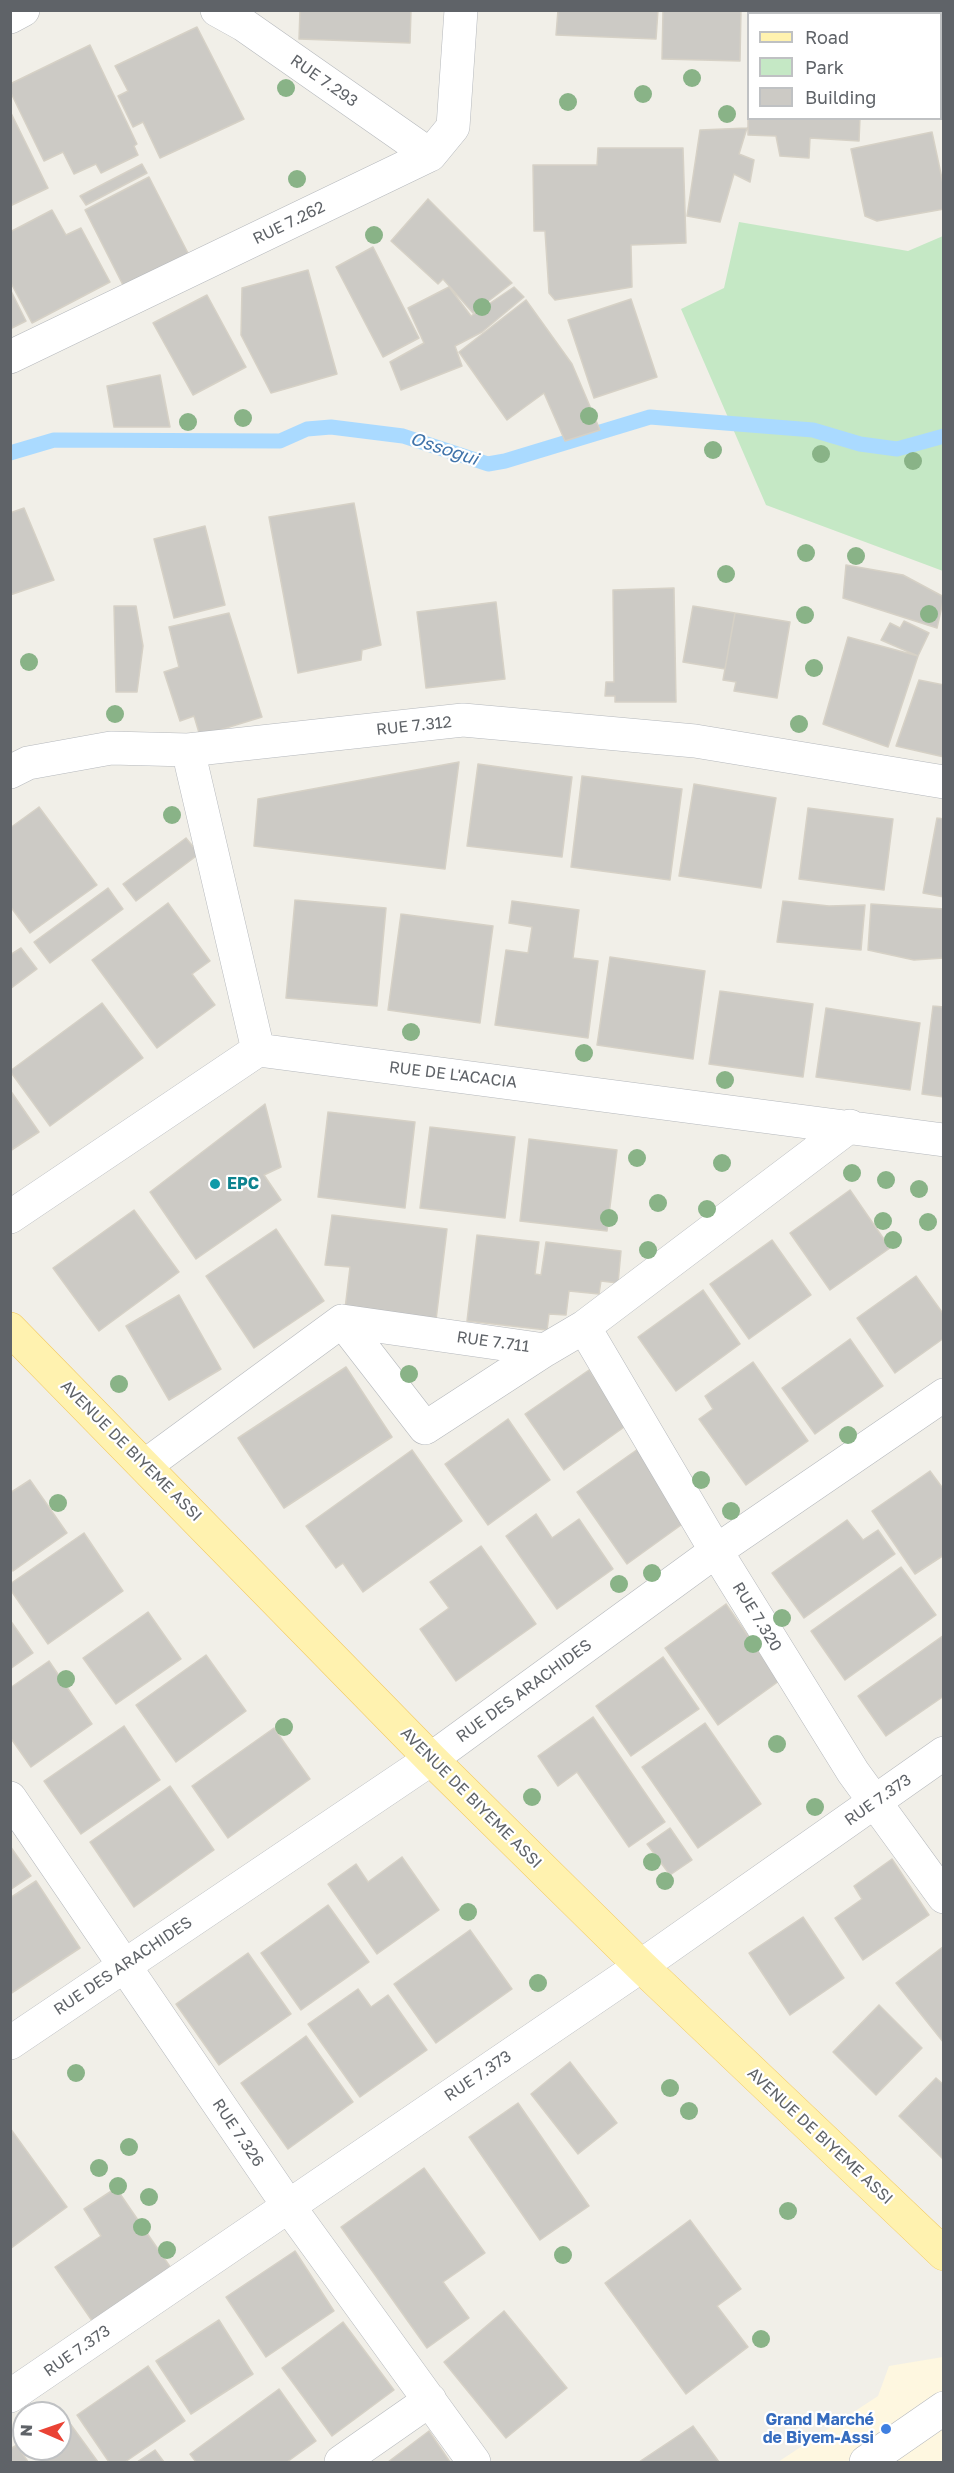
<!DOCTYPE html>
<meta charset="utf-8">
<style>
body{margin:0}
#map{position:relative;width:954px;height:2473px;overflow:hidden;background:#f1efe8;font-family:"Golos Text",sans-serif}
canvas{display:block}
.frame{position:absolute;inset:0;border:12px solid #5f6368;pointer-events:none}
.legend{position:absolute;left:747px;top:12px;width:195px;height:108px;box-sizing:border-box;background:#fff;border:2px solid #bfc1c3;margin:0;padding:8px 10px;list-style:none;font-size:18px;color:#5f6368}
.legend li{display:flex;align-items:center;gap:12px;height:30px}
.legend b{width:30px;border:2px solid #bfc1c3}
.north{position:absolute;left:12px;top:2401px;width:60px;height:60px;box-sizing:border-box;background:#fff;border:2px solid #bfc1c3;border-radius:50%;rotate:272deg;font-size:16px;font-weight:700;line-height:24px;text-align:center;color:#5f6368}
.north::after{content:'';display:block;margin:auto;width:21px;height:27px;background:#ea4335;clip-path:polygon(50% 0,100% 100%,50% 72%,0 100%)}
</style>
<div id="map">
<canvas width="954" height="2473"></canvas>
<div class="frame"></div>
<ul class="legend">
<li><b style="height:8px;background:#fff2af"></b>Road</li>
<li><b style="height:16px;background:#c5e8c5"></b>Park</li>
<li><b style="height:16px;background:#cccac5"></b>Building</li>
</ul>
<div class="north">N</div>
</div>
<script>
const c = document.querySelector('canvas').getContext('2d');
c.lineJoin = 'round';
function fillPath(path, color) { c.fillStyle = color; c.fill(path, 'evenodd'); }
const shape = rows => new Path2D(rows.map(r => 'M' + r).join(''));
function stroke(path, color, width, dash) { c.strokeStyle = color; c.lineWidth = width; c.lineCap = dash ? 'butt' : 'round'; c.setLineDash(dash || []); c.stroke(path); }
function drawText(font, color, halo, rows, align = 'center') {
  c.font = font + ' "Golos Text",sans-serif'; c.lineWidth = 4.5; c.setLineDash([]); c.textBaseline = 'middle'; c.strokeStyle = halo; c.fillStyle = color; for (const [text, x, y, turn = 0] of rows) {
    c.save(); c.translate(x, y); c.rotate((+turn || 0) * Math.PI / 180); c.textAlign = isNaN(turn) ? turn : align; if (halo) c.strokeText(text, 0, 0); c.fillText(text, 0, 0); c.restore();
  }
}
const commercial = shape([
 [943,2357,943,2462,778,2462,878,2396,889,2366]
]);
const green = shape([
 [739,222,908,251,943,236,943,571,766,505,681,309,724,288]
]);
const stream = shape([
 [10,453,54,440,280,441,307,429,331,427,403,436,488,464,505,461,650,417,813,430,860,444,897,449,944,436]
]);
const building = shape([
 [300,10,411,10,410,43,299,39,300,10],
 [558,10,658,10,656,39,556,35,558,10],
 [663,10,741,10,740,61,662,59,663,10],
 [197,27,244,119,160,158,143,122,133,127,118,96,128,91,115,66,197,27],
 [90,45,137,144,134,146,138,155,101,173,96,164,74,174,63,152,44,161,10,91,10,84,90,45],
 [748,90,748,118,860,118,859,141,810,138,809,158,780,156,776,136,748,135,748,90],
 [10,111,48,188,10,206,10,111],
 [747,128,739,154,754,160,750,182,734,174,720,222,687,216,700,130,747,128],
 [932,132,944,188,944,209,877,221,865,216,851,149,932,132],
 [598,148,683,148,686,243,631,245,632,287,555,300,549,293,545,231,534,231,533,165,597,165,598,148],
 [142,164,147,173,86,205,80,196,142,164],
 [149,177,191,259,127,293,85,210,149,177],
 [428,199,512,283,473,313,443,279,438,284,391,241,428,199],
 [52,210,66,235,81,228,110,282,32,323,10,281,10,232,52,210],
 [373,247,419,338,383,357,336,267,373,247],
 [308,270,337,374,271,393,241,335,242,288,308,270],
 [449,287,471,316,514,287,524,297,482,332,455,346,462,366,401,390,390,362,424,343,408,308,449,287],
 [10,289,26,321,10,329,10,289],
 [207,295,246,367,193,395,153,323,207,295],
 [631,299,657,377,594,398,568,320,631,299],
 [526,300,572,364,600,430,565,441,544,393,507,420,459,352,526,300],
 [160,375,170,427,114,427,107,386,160,375],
 [354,503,381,645,362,650,361,660,298,673,269,517,354,503],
 [24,508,54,580,10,595,10,513,24,508],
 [205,526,225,605,174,618,154,539,205,526],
 [846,565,903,575,944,597,937,628,843,598,846,565],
 [674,588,676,702,615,702,615,696,605,696,606,682,614,682,613,590,674,588],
 [496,602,505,679,426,688,417,612,496,602],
 [114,606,136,606,143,646,137,692,116,692,114,606],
 [693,606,735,613,725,669,683,662,693,606],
 [229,613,262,717,200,736,194,716,180,721,164,672,179,667,169,627,229,613],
 [735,613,790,622,777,698,734,691,736,682,723,680,735,613],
 [904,621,929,633,918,656,881,640,890,623,900,628,904,621],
 [848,637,918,656,888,747,823,724,848,637],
 [919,680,944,685,944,757,896,746,919,680],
 [459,762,445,869,254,846,258,799,459,762],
 [478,764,572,777,562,857,467,846,478,764],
 [582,776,682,789,670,880,571,867,582,776],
 [694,784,776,798,761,888,679,876,694,784],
 [39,807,97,885,30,933,10,906,10,828,39,807],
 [808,808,893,819,884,890,799,879,808,808],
 [937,818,944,819,944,897,923,893,937,818],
 [186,838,199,854,136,901,123,884,186,838],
 [108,888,123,909,50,963,34,942,108,888],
 [295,900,386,908,377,1006,286,998,295,900],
 [512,901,579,910,573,958,598,961,588,1038,495,1025,506,950,528,953,532,927,509,923,512,901],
 [783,901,829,906,865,905,861,950,777,942,783,901],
 [168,903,210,961,192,974,215,1005,157,1048,92,960,168,903],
 [871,904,944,909,944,958,914,960,868,950,871,904],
 [401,914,493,926,480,1023,388,1010,401,914],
 [21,948,37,969,10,989,10,955,21,948],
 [610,957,705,971,693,1059,597,1045,610,957],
 [720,991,813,1004,803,1077,709,1064,720,991],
 [102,1003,143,1058,50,1126,10,1071,102,1003],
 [933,1006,944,1007,944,1097,922,1094,933,1006],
 [826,1008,920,1023,910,1090,816,1077,826,1008],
 [10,1090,39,1132,10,1151,10,1090],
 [265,1104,281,1167,264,1175,281,1200,196,1259,150,1192,265,1104],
 [328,1112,415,1122,405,1208,318,1197,328,1112],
 [430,1127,515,1137,505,1218,420,1208,430,1127],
 [529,1139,617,1150,607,1231,520,1221,529,1139],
 [850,1190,890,1248,830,1290,790,1233,850,1190],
 [134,1210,179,1272,99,1331,53,1268,134,1210],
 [332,1215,447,1229,436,1320,345,1309,350,1267,325,1265,332,1215],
 [276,1229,324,1301,254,1348,206,1276,276,1229],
 [477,1235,539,1242,535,1274,541,1275,546,1242,621,1251,618,1283,601,1281,599,1294,569,1291,566,1315,549,1314,547,1330,467,1321,477,1235],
 [772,1240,811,1295,749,1339,710,1284,772,1240],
 [916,1276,944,1315,944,1338,895,1373,857,1318,916,1276],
 [703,1290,740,1344,676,1391,638,1337,703,1290],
 [179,1295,221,1369,169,1400,126,1326,179,1295],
 [850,1339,883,1386,815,1434,782,1388,850,1339],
 [753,1362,808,1441,746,1485,699,1419,713,1409,705,1396,753,1362],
 [346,1367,392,1437,284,1508,238,1438,346,1367],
 [589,1370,627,1425,564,1470,525,1414,589,1370],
 [508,1419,550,1480,488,1525,445,1464,508,1419],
 [638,1449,688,1520,627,1564,577,1492,638,1449],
 [412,1450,462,1521,363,1592,343,1563,336,1568,306,1526,412,1450],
 [930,1471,944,1490,944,1555,915,1574,872,1511,930,1471],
 [30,1480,67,1533,13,1571,10,1567,10,1493,30,1480],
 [536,1514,552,1538,579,1519,613,1569,557,1609,506,1536,536,1514],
 [847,1520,863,1540,878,1530,895,1554,804,1618,772,1573,847,1520],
 [84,1533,123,1591,48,1644,10,1589,10,1584,84,1533],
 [481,1546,536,1624,456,1681,420,1629,449,1608,430,1582,481,1546],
 [901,1567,936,1615,845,1680,811,1631,901,1567],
 [726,1604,779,1681,718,1725,665,1648,726,1604],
 [148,1612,181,1659,116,1704,83,1658,148,1612],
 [10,1620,33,1653,10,1669,10,1620],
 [944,1635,944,1696,886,1736,858,1696,944,1635],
 [206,1655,246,1711,176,1762,136,1705,206,1655],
 [663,1657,699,1709,631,1756,596,1706,663,1657],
 [49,1661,92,1724,31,1767,10,1737,10,1688,49,1661],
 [593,1717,665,1822,629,1847,577,1772,558,1786,538,1756,593,1717],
 [705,1723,761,1804,698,1848,642,1767,705,1723],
 [124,1726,160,1780,81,1834,44,1781,124,1726],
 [274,1728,310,1779,228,1838,192,1786,274,1728],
 [170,1786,214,1850,134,1907,90,1842,170,1786],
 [670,1828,692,1860,670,1875,647,1844,670,1828],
 [10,1846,31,1876,10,1890,10,1846],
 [402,1857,439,1910,377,1954,328,1884,356,1864,368,1882,402,1857],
 [892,1859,929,1915,863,1960,835,1918,862,1899,854,1886,892,1859],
 [36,1881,80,1948,10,1994,10,1898,36,1881],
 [328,1905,369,1962,301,2010,261,1953,328,1905],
 [803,1917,844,1978,790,2015,749,1953,803,1917],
 [470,1930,512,1989,436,2043,394,1984,470,1930],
 [944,1946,944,2043,896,1983,944,1946],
 [248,1953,291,2014,219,2065,176,2004,248,1953],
 [358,1989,371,2007,388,1995,427,2050,360,2097,308,2024,358,1989],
 [879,2005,922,2048,876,2095,833,2052,879,2005],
 [306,2036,353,2102,288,2149,241,2083,306,2036],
 [570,2062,617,2123,578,2154,531,2094,570,2062],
 [936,2078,944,2085,944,2160,899,2116,936,2078],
 [518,2103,589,2206,540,2240,469,2137,518,2103],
 [10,2128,67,2207,10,2249,10,2128],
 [424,2168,485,2253,443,2282,469,2318,427,2348,341,2227,424,2168],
 [116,2188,173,2271,95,2325,55,2267,101,2236,84,2209,116,2188],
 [690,2220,741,2289,717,2306,748,2347,686,2394,605,2283,690,2220],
 [295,2251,334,2311,266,2357,226,2297,295,2251],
 [504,2311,567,2388,506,2438,444,2362,504,2311],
 [219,2320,253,2374,191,2414,156,2361,219,2320],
 [343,2322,394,2390,332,2436,282,2368,343,2322],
 [148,2366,185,2421,125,2462,109,2462,77,2415,148,2366],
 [279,2389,316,2441,287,2462,196,2462,190,2454,279,2389],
 [66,2418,98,2462,43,2462,34,2449,60,2449,60,2423,66,2418],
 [693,2426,719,2462,639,2462,693,2426],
 [429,2431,450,2462,388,2462,429,2431],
 [17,2445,28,2462,10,2462,10,2449,17,2445],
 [155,2450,164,2462,137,2462,155,2450]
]);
const street = shape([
 [217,10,244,25,430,155],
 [10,17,23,10],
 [10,357,430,155,453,127,461,10],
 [10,772,28,763,111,748,188,750],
 [258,1050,188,750,463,720,695,741,944,782],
 [10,1217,258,1050,944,1140],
 [342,1321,425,1428,545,1350],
 [584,1327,716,1551,853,1772,944,1897],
 [146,1465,342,1321,545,1350,584,1327,850,1126],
 [10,1798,287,2204,474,2462],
 [10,2043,431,1759,716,1551,944,1395],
 [10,2396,641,1966,944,1753],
 [341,2462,430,2400],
 [866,2462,944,2408]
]);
const primary = shape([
 [10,1329,431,1759,641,1966,944,2254]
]);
const trees = [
 [692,78],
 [286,88],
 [643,94],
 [568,102],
 [727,114],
 [297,179],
 [374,235],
 [482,307],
 [589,416],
 [243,418],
 [188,422],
 [713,450],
 [821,454],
 [913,461],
 [806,553],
 [856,556],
 [726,574],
 [929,614],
 [805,615],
 [29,662],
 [814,668],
 [115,714],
 [799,724],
 [172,815],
 [411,1032],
 [584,1053],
 [725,1080],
 [637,1158],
 [722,1163],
 [852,1173],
 [886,1180],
 [919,1189],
 [658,1203],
 [707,1209],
 [609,1218],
 [883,1221],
 [928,1222],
 [893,1240],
 [648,1250],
 [409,1374],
 [119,1384],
 [848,1435],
 [701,1480],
 [58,1503],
 [731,1511],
 [652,1573],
 [619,1584],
 [782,1618],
 [753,1644],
 [66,1679],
 [284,1727],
 [777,1744],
 [532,1797],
 [815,1807],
 [652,1862],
 [665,1881],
 [468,1912],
 [538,1983],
 [76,2073],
 [670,2088],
 [689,2111],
 [129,2147],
 [99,2168],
 [118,2186],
 [149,2197],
 [788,2211],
 [142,2227],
 [167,2250],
 [563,2255],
 [761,2339]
];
const markers = [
 [215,1184,6,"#0f9aa8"],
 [886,2429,6,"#3f7fe0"]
];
const streetNames = [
 ["RUE 7.293",324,81,35],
 ["RUE 7.262",289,223,-26],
 ["RUE 7.312",414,726,-6],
 ["RUE DE L'ACACIA",453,1075,7],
 ["RUE 7.711",493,1342,8],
 ["AVENUE DE BIYEME ASSI",131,1451,45],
 ["RUE 7.320",757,1617,58],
 ["RUE DES ARACHIDES",524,1691,-36],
 ["AVENUE DE BIYEME ASSI",471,1798,45],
 ["RUE 7.373",878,1800,-35],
 ["RUE DES ARACHIDES",123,1966,-34],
 ["RUE 7.373",478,2076,-34],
 ["RUE 7.326",238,2133,56],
 ["AVENUE DE BIYEME ASSI",820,2136,43],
 ["RUE 7.373",77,2351,-35]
];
const cultureNames = [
 ["EPC",227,1184]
];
const shopNames = [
 ["Grand Marché",874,2420],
 ["de Biyem-Assi",874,2438]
];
const waterNames = [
 ["Ossogui",444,449,18]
];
fillPath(commercial, '#fef7e0');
fillPath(green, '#c5e8c5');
stroke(stream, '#aadaff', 15);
fillPath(building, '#cccac5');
stroke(building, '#d6d1c6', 1.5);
stroke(street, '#b5b8bc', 34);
stroke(primary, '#f2c960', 34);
stroke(street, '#fff', 33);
stroke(primary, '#fff2af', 33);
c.fillStyle = '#89b387';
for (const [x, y] of trees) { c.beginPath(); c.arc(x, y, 9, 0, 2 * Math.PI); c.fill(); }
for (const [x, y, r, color] of markers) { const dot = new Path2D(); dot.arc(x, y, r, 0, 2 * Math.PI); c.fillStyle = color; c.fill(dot); stroke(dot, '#fff', 2); }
drawText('16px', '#5f6368', '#fff', streetNames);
drawText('bold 16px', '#0d838f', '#fff', cultureNames, 'left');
drawText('bold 16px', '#366cbe', '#fff', shopNames, 'right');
drawText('italic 18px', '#4174aa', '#fff', waterNames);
</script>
